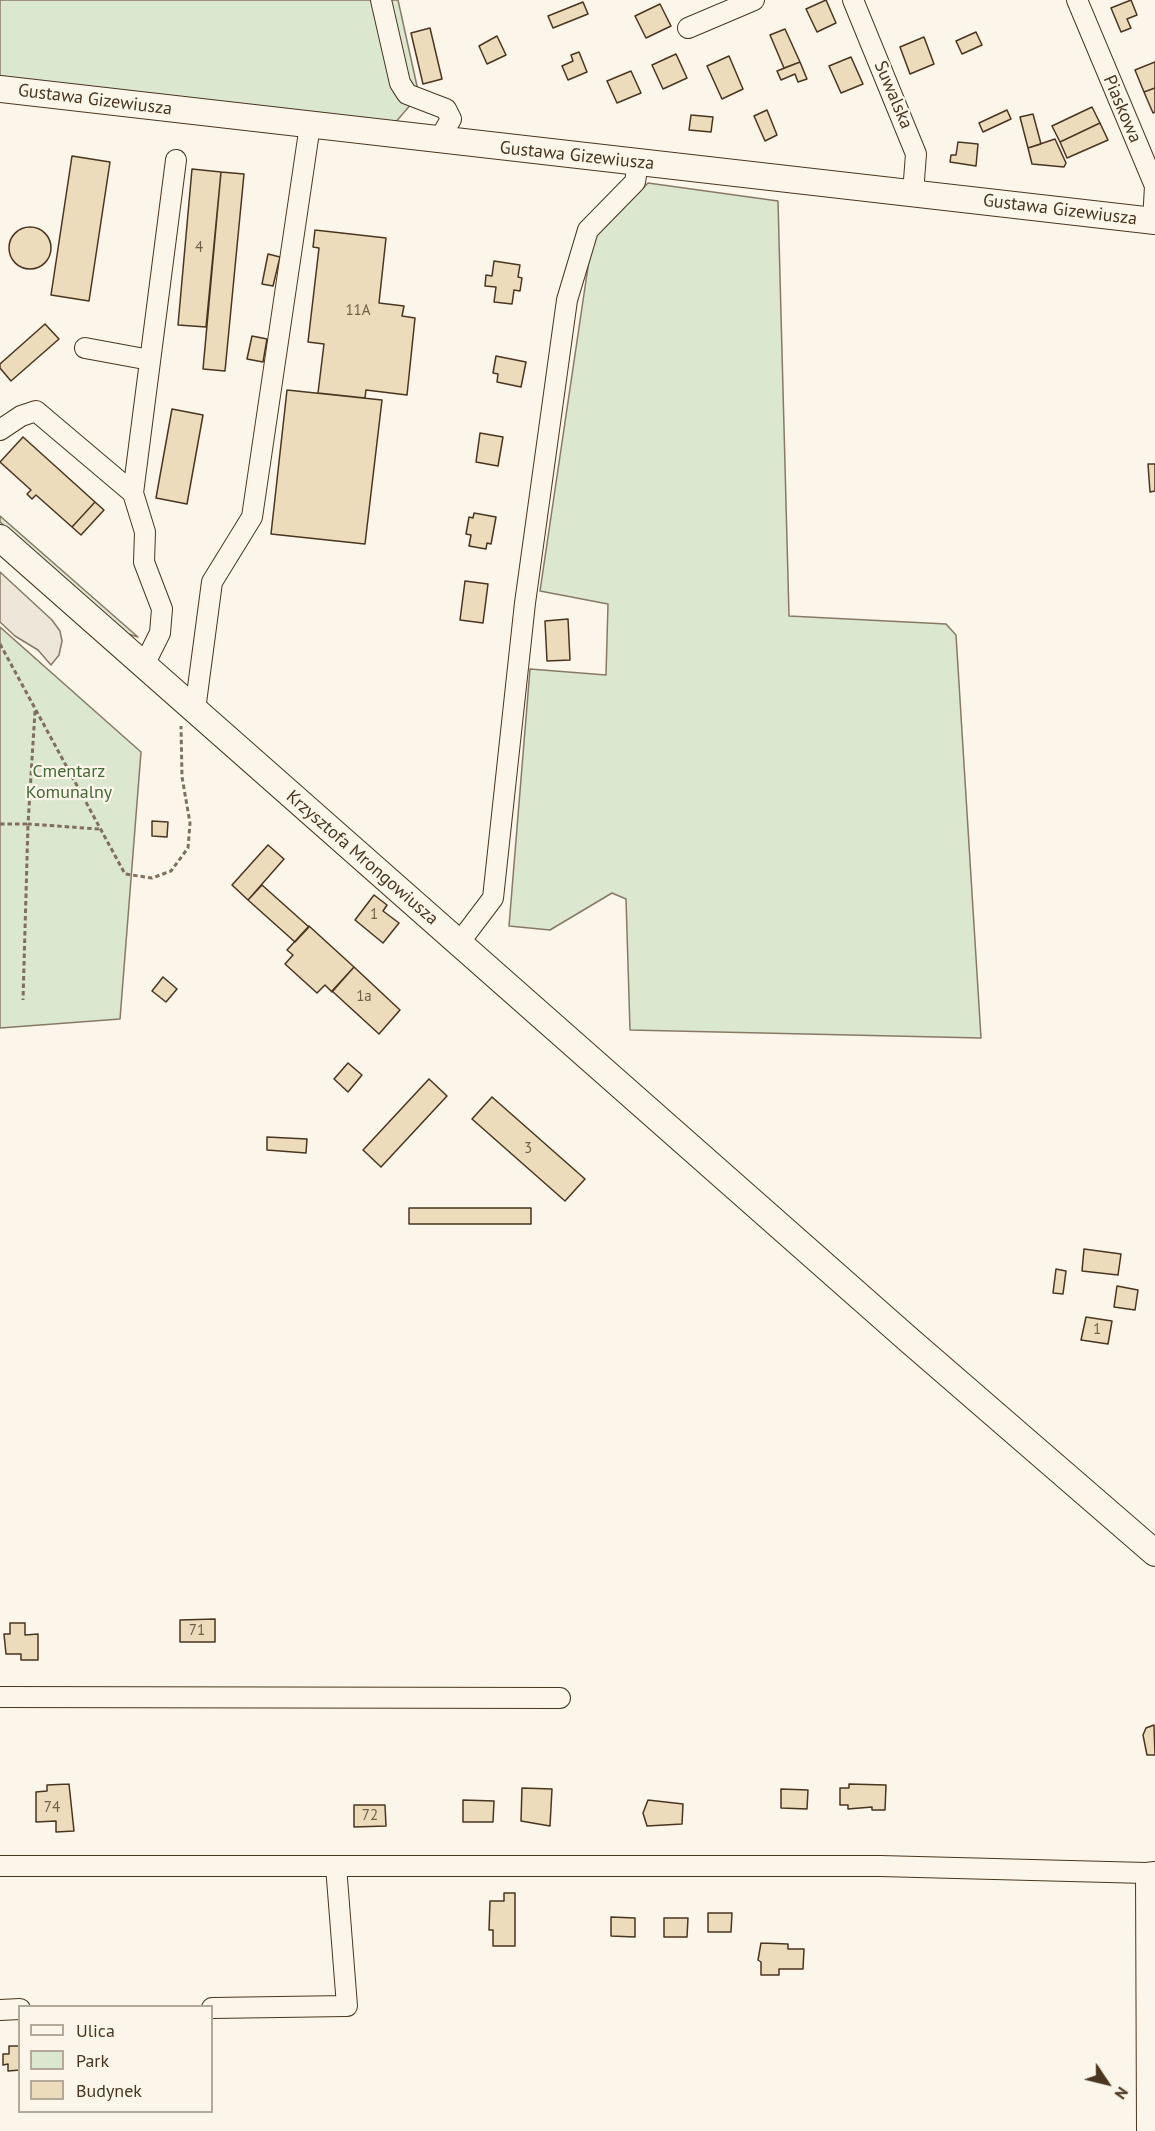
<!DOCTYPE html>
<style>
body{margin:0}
#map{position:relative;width:1155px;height:2131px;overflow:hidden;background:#fbf6e9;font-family:"PT Sans",sans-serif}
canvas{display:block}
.legend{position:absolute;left:18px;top:2005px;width:195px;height:108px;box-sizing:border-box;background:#fbf6e9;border:2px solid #b4a999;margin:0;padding:8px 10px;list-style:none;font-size:18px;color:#4a3520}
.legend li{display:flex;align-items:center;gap:12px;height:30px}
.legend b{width:30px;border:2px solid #b4a999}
.north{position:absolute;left:1077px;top:2053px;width:60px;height:60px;-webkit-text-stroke:4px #fbf6e9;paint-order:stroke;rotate:125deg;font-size:16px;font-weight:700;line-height:24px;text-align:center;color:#4a3520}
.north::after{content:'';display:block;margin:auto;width:21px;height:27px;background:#4a3520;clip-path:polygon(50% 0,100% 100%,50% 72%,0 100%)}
</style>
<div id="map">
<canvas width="1155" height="2131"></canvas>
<ul class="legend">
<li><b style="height:8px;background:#fbf6e9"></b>Ulica</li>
<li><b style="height:16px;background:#dce7d0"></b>Park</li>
<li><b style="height:16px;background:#ecdcbc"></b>Budynek</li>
</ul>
<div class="north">N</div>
</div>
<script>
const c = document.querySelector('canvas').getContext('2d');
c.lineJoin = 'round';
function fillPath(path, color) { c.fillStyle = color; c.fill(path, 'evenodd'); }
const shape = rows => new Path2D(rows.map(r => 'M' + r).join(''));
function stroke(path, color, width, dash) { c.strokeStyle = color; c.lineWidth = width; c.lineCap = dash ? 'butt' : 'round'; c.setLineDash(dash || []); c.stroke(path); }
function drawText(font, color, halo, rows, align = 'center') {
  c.font = font + ' "PT Sans",sans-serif'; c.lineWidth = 4.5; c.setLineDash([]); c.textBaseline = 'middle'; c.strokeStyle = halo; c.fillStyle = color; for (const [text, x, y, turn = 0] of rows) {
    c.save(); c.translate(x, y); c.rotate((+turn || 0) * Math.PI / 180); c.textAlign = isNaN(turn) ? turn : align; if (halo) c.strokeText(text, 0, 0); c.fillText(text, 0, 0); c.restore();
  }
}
const green = shape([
 [0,0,398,0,419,95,394,124,0,77,0,0],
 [648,183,778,201,789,616,946,624,956,635,981,1038,630,1030,626,899,612,893,550,930,509,926,530,669,606,675,608,604,540,591,592,240,648,183],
 [0,516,138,637,128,634,0,522,0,516],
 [0,627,141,752,120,1019,0,1028,0,627]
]);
const parking = shape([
 [0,572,52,620,60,631,62,641,59,655,51,665,38,650,15,636,0,622,0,572]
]);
const building = shape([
 [826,0,836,23,817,32,806,9,826,0],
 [1131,0,1137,15,1127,19,1131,28,1121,32,1111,8,1131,0],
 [583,2,588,14,553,28,548,16,583,2],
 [660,4,671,26,646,38,635,16,660,4],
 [430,28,442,79,423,84,411,33,430,28],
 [785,29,800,62,784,68,770,35,785,29],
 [976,32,982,45,962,54,956,41,976,32],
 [497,36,506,55,487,64,479,46,497,36],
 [924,37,934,64,910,74,900,47,924,37],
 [579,52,587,72,568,80,562,66,573,61,571,55,579,52],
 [676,54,687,78,663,89,652,65,676,54],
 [729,56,743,89,722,99,707,66,729,56],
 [851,57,863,84,841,93,829,66,851,57],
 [800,62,807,79,798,82,795,74,781,80,777,71,800,62],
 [1155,62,1155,88,1144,92,1135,70,1155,62],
 [631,71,641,93,617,103,607,81,631,71],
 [1155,88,1155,112,1153,113,1144,92,1155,88],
 [1092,107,1100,123,1060,142,1052,126,1092,107],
 [767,110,777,135,765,141,754,116,767,110],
 [1007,110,1011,119,983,132,979,123,1007,110],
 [1033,114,1041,144,1028,148,1020,117,1033,114],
 [691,115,713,117,711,132,689,130,691,115],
 [1100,123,1108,140,1067,158,1060,142,1100,123],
 [1055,139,1066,163,1064,167,1032,164,1028,148,1055,139],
 [958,142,978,144,976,166,950,162,951,155,956,155,958,142],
 [72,156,110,162,89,301,51,295,72,156],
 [192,169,221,172,206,327,178,325,192,169],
 [221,172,244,174,225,371,203,369,221,172],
 '9 248a21 21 0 1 1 42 0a21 21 0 1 1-42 0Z',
 [315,230,386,238,379,303,404,306,402,316,415,318,407,395,366,390,365,398,318,393,324,344,308,342,319,248,313,247,315,230],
 [268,254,280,257,273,286,262,284,268,254],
 [494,261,520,265,518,277,522,278,520,291,514,290,512,304,494,302,496,287,485,286,486,275,492,276,494,261],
 [45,324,59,339,11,381,0,368,0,364,45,324],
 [252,336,267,339,263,362,247,359,252,336],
 [496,356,526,362,521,387,497,382,498,374,493,373,496,356],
 [287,390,382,400,365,544,271,534,287,390],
 [172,409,203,415,187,504,156,498,172,409],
 [480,433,503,437,498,466,476,462,480,433],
 [23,437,95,502,72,527,36,495,32,499,27,494,31,490,0,462,23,437],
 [1148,464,1155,464,1155,491,1150,492,1148,464],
 [95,502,104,510,81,535,72,527,95,502],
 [474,513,496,517,491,544,487,543,486,549,469,546,471,535,466,534,469,517,473,518,474,513],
 [465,581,488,584,483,623,460,620,465,581],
 [568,619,570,660,547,661,545,621,568,619],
 [152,821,168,822,167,837,152,836,152,821],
 [268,845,284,859,248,900,232,885,268,845],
 [262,885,309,927,295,942,248,900,262,885],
 [374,895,387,905,383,911,399,923,383,943,355,920,374,895],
 [309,926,354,967,332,992,325,985,317,993,285,964,293,955,287,950,309,926],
 [354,967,400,1010,379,1034,332,991,354,967],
 [163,977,177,989,166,1002,152,991,163,977],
 [348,1063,362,1075,348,1092,334,1079,348,1063],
 [429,1079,447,1096,381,1167,363,1150,429,1079],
 [492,1097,585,1179,565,1201,472,1119,492,1097],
 [267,1137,307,1139,306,1153,267,1150,267,1137],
 [409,1208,531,1208,531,1224,409,1224,409,1208],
 [1084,1249,1121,1254,1118,1275,1082,1271,1084,1249],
 [1056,1269,1066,1271,1063,1294,1053,1293,1056,1269],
 [1117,1286,1138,1290,1135,1310,1114,1307,1117,1286],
 [1086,1317,1112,1321,1108,1344,1081,1340,1086,1317],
 [215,1619,215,1642,180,1642,180,1620,215,1619],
 [10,1623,25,1623,25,1635,38,1634,38,1660,21,1660,21,1654,6,1654,4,1634,10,1634,10,1623],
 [1154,1725,1155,1755,1147,1755,1143,1735,1146,1728,1154,1725],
 [69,1784,74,1831,56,1832,56,1821,36,1822,36,1792,47,1791,47,1785,69,1784],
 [849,1784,886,1785,885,1810,872,1810,872,1807,848,1809,848,1805,840,1805,840,1788,849,1788,849,1784],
 [522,1788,552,1789,550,1826,521,1821,522,1788],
 [781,1789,808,1790,807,1809,781,1808,781,1789],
 [463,1800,494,1801,493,1822,463,1822,463,1800],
 [648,1800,683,1804,682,1824,647,1826,643,1813,648,1800],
 [354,1805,385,1805,386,1826,354,1827,354,1805],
 [504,1893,515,1893,515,1946,493,1946,493,1930,489,1930,490,1901,504,1901,504,1893],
 [708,1913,732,1913,731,1932,708,1932,708,1913],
 [611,1917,635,1918,635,1937,611,1936,611,1917],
 [664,1918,688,1918,687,1937,664,1937,664,1918],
 [761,1943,788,1944,788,1949,804,1949,803,1969,779,1969,779,1975,761,1975,761,1962,758,1960,761,1943],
 [9,2046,20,2046,20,2070,8,2071,8,2064,3,2065,3,2054,9,2054,9,2046]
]);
const path = shape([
 [0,644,125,874,152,878,171,871,188,848,190,823,182,777,181,726],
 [35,711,28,824,99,829],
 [0,824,28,824,23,1000]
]);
const minor = shape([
 [381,0,400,83,407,94,446,109,451,119,439,140],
 [853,0,916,154,913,193],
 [1077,0,1155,186,1153,221],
 [688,28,754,0],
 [85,348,150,360],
 [0,430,21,416,36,411,133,493],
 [144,665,160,633,162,609,144,562,145,532,133,493,176,160],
 [195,710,212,582,252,517,310,125],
 [459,943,493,898,525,603,567,300,588,230,635,182,638,163],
 [0,1697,560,1698],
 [0,1866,880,1866,1146,1873],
 [212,2008,347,2006,336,1866],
 [0,2010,20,2009],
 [1147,2131,1146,1873,1155,1872]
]);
const major = shape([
 [0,89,1155,221],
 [0,538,909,1340,1155,1553]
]);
const numberNames = [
 ["4",199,248],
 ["11A",358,311],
 ["1",374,915],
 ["1a",364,997],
 ["3",528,1149],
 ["1",1097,1330],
 ["71",197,1631],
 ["74",52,1808],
 ["72",370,1816]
];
const streetNames = [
 ["Suwalska",893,95,67],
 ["Gustawa Gizewiusza",95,100,7],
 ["Piaskowa",1122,109,67],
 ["Gustawa Gizewiusza",577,156,6],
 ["Gustawa Gizewiusza",1060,210,7],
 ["Krzysztofa Mrongowiusza",362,858,41]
];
const parkNames = [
 ["Cmentarz",69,772],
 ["Komunalny",69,793]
];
fillPath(green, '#dce7d0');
stroke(green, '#887966', 1.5);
fillPath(parking, '#ede7d9');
stroke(parking, '#887966', 1.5);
fillPath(building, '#ecdcbc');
stroke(building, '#4a3520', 1.5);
stroke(minor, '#4a3520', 22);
stroke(major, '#4a3520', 28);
stroke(path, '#7f6f5c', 3, [4.5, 3]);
stroke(minor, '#fbf6e9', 20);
stroke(major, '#fbf6e9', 26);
drawText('15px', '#725f47', null, numberNames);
drawText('18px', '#4a3520', '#fbf6e9', streetNames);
drawText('18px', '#436837', '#fbf6e9', parkNames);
</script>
